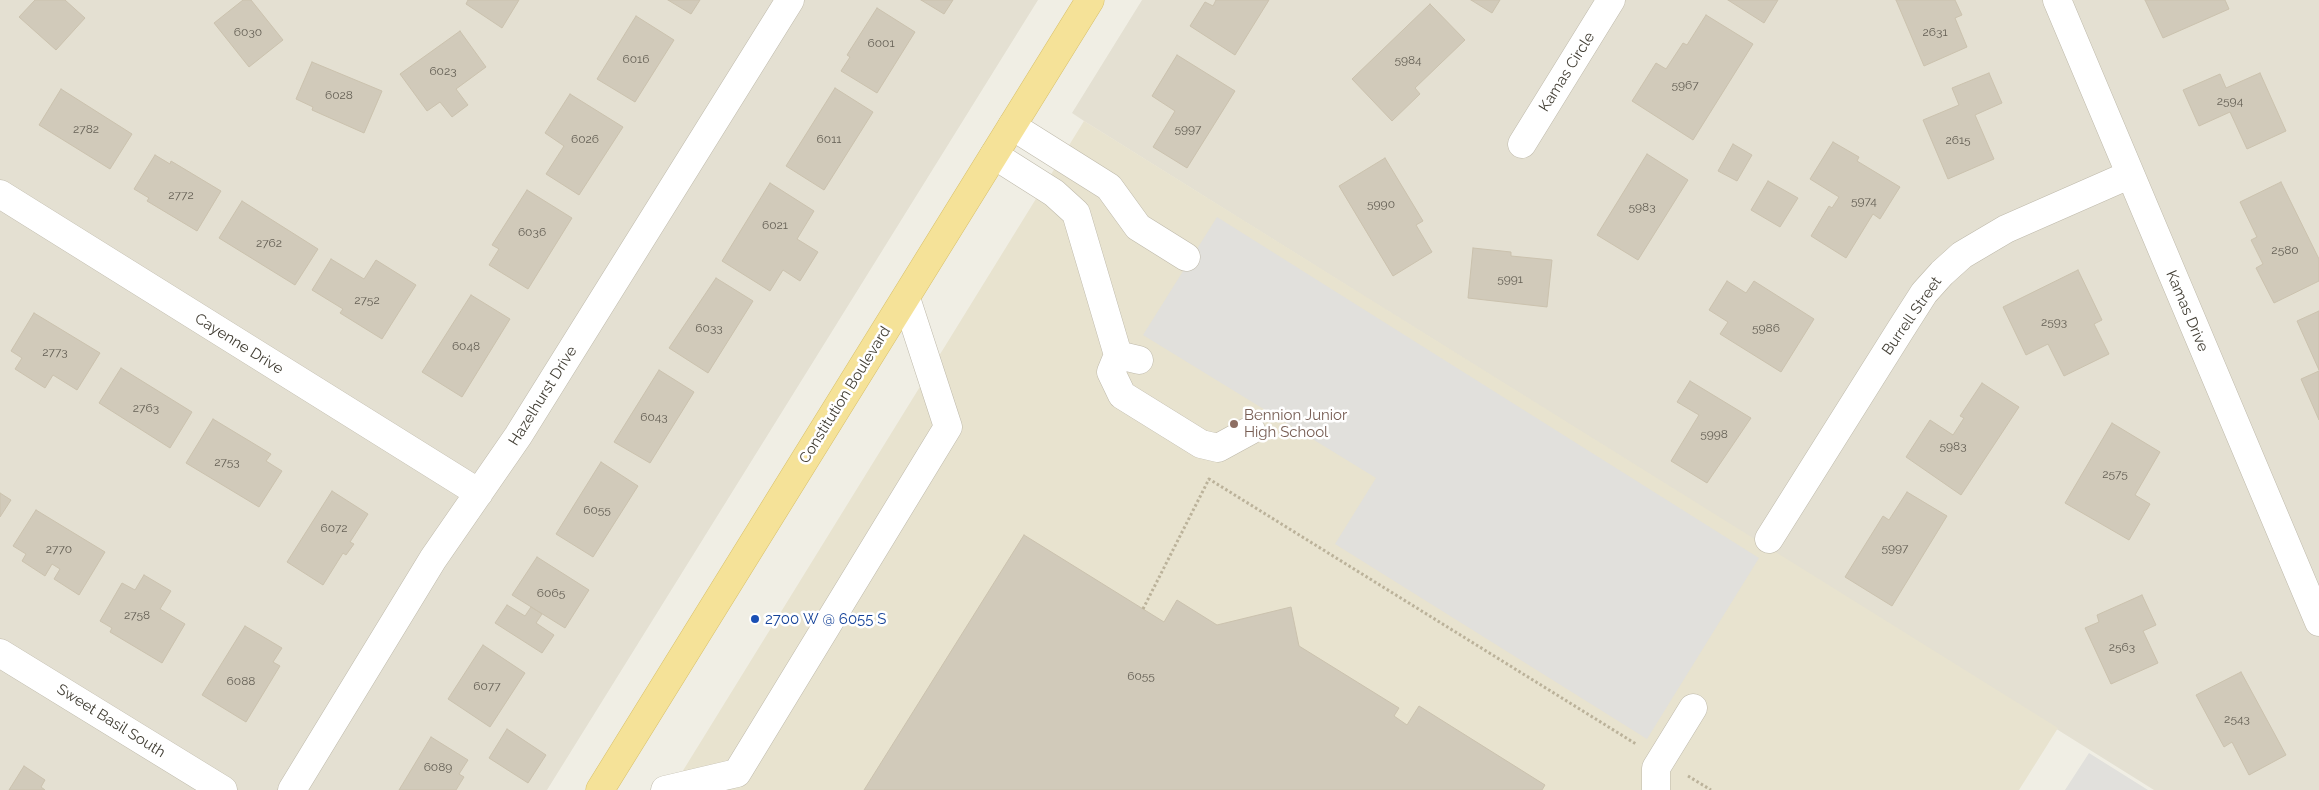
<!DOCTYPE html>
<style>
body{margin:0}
canvas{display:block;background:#f0eee4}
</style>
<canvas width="2319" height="790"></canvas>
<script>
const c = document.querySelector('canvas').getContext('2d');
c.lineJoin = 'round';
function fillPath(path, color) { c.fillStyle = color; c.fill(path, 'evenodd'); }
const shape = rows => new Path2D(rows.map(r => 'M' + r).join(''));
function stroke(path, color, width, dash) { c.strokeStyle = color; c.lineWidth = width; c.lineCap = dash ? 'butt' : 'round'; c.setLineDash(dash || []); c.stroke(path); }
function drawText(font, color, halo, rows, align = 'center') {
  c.font = font + ' Raleway,sans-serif'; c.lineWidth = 5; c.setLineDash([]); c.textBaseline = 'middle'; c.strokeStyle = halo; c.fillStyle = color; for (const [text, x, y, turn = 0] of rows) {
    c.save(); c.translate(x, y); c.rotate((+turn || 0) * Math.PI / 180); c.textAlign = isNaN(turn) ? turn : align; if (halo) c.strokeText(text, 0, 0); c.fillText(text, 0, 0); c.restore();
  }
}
const residential = shape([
 [0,0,1038,0,547,790,0,790],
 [1142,0,2319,0,2319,790,2154,790,1084,121,1072,113]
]);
const education = shape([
 [1084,121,2058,728,2019,790,671,790]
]);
const parking = shape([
 [1217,217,1759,558,1647,739,1335,544,1376,478,1143,335],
 [2089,753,2148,790,2065,790]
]);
const building = shape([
 [35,0,65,0,85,18,56,50,19,17,35,0],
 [243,0,251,0,283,40,249,67,214,23,243,0],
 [468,0,519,0,502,28,466,4,468,0],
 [668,0,700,0,691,14,668,0],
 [921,0,953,0,944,14,921,0],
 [1216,0,1269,0,1235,55,1190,26,1205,2,1213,6,1216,0],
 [1471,0,1500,0,1492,13,1471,0],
 [1728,0,1778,0,1764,23,1728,0],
 [1896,0,1955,0,1962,15,1955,18,1967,47,1924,66,1896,0],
 [2145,0,2225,0,2229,9,2163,38,2145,0],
 [1430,4,1465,40,1415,88,1420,94,1392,121,1352,79,1430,4],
 [877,8,915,32,877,93,841,71,850,57,847,55,877,8],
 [1706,15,1753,44,1693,140,1632,101,1656,63,1666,69,1683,43,1687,45,1706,15],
 [636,16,674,40,635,102,597,79,636,16],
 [460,31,486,67,456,89,468,105,452,117,440,102,427,111,400,74,460,31],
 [1177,55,1235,91,1187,168,1153,147,1175,111,1152,96,1177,55],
 [312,62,382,91,364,133,312,110,313,107,296,99,312,62],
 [1989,73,2002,103,1975,115,1994,159,1948,179,1923,120,1959,105,1952,88,1989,73],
 [2260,73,2286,131,2247,149,2230,112,2199,126,2183,90,2220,74,2226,88,2260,73],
 [835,88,873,112,824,190,786,166,835,88],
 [61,89,132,134,110,169,39,125,61,89],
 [570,94,623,127,579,195,546,174,564,146,545,133,570,94],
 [1833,142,1859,157,1857,161,1900,187,1880,219,1873,214,1846,258,1811,236,1829,206,1832,208,1839,197,1810,179,1833,142],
 [1733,144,1752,155,1737,181,1718,171,1733,144],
 [1647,154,1688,180,1638,260,1597,235,1647,154],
 [155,155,170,164,171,161,221,191,197,231,147,201,149,198,134,189,155,155],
 [1385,158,1423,221,1416,225,1432,252,1393,276,1339,186,1385,158],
 [1768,181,1798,198,1780,227,1751,210,1768,181],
 [2281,182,2319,259,2319,281,2274,303,2256,268,2263,264,2251,240,2257,237,2240,202,2281,182],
 [770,183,814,211,797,239,818,252,800,281,783,270,770,291,722,261,770,183],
 [527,190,572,218,528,289,489,265,499,249,492,245,527,190],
 [242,201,318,249,295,285,219,238,242,201],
 [1473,248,1511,252,1511,256,1552,260,1547,307,1468,298,1473,248],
 [331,259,364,279,376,260,416,285,382,339,340,313,343,309,312,290,331,259],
 [2078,270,2102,320,2094,324,2109,354,2064,376,2048,344,2026,355,2003,307,2078,270],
 [716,278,753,301,708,373,669,348,716,278],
 [1727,281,1746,293,1754,281,1814,319,1781,372,1720,334,1728,322,1709,310,1727,281],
 [471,295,510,319,462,397,422,372,471,295],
 [2319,311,2319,370,2297,321,2319,311],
 [34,313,100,353,77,390,53,375,45,388,15,369,22,358,11,351,34,313],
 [121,368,192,412,170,448,99,403,121,368],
 [659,370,694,392,650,463,614,442,659,370],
 [2319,371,2319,420,2301,379,2319,371],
 [1690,381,1751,418,1707,483,1671,461,1699,415,1677,402,1690,381],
 [1982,383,2019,407,1961,495,1906,457,1930,420,1953,435,1964,418,1960,416,1982,383],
 [213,419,271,454,266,461,282,471,259,507,186,463,213,419],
 [2112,423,2160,452,2135,495,2150,504,2129,540,2065,503,2112,423],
 [601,462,638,486,593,557,556,534,601,462],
 [332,491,368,514,350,542,354,544,346,555,343,553,323,585,287,562,332,491],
 [1907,492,1947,516,1892,606,1845,577,1883,516,1889,520,1907,492],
 [0,493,11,500,0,517,0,493],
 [36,510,105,552,79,595,54,579,60,569,52,564,45,576,22,561,26,554,13,546,36,510],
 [1024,535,1164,622,1177,600,1217,625,1291,607,1299,646,1399,708,1394,716,1407,725,1419,706,1545,785,1542,790,864,790,1024,535],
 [537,557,589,590,565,628,512,595,537,557],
 [144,575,171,591,160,609,185,624,162,663,110,632,112,628,100,621,122,583,135,590,144,575],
 [2142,595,2156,625,2143,631,2158,663,2111,684,2085,628,2099,622,2097,615,2142,595],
 [507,605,525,616,531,607,542,614,536,623,554,635,542,653,495,623,507,605],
 [245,626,282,648,273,662,280,666,246,722,202,695,245,626],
 [483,645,525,673,490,727,448,699,483,645],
 [2241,672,2286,755,2249,775,2232,742,2224,747,2196,695,2241,672],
 [507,729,546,755,528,783,489,758,507,729],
 [431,737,468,760,459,774,464,777,456,790,399,790,431,737],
 [24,766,45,780,41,787,45,790,9,790,24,766]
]);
const path = shape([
 [1143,609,1209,479,1636,744],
 [1688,776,1711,790]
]);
const minor = shape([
 [2057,0,2319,622],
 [1012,126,1109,187,1138,227,1186,257],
 [1522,144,1611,0],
 [994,155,1054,193,1076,213,1118,355,1139,360],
 [0,194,479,493],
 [1118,355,1111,372,1122,395,1201,444,1218,448,1251,430],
 [1769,539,1901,329,1924,293,1942,273,1962,255,2006,229,2129,175],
 [0,653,223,790],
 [292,790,433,559,518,436,790,0],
 [665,790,737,773,948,427,906,298],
 [1656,790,1656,768,1693,708]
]);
const major = shape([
 [600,790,1090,0]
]);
const markers = [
 [1234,424,5,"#8d6e63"],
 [755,619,5,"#1a4fb4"]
];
const numberNames = [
 ["6030",248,32],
 ["2631",1935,32],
 ["6001",881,43],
 ["6016",636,59],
 ["5984",1408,60],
 ["6023",443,71],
 ["5967",1685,85],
 ["6028",339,95],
 ["2594",2230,101],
 ["2782",86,129],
 ["5997",1188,129],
 ["6026",585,139],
 ["6011",829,139],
 ["2615",1958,140],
 ["2772",181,195],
 ["5974",1864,201],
 ["5990",1381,204],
 ["5983",1642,207],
 ["6021",775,225],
 ["6036",532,232],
 ["2762",269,243],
 ["2580",2285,250],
 ["5991",1510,279],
 ["2752",367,300],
 ["2593",2054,322],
 ["6033",709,328],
 ["5986",1766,328],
 ["6048",466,346],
 ["2773",55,352],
 ["2763",146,408],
 ["6043",654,417],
 ["5998",1714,434],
 ["5983",1953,446],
 ["2753",227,462],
 ["2575",2115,474],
 ["6055",597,510],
 ["6072",334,528],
 ["5997",1895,548],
 ["2770",59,549],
 ["6065",551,593],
 ["2758",137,615],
 ["2563",2122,647],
 ["6055",1141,676],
 ["6088",241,681],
 ["6077",487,686],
 ["2543",2237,719],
 ["6089",438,767]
];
const streetNames = [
 ["Kamas Circle",1567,72,-58],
 ["Kamas Drive",2187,311,67],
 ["Burrell Street",1912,316,-55],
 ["Cayenne Drive",239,344,32],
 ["Constitution Boulevard",845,395,-58],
 ["Hazelhurst Drive",543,396,-58],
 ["Sweet Basil South",111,721,32]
];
const educationNames = [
 ["Bennion Junior",1244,415],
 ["High School",1244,432]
];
const transitNames = [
 ["2700 W @ 6055 S",765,619]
];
fillPath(residential, '#e4e0d2');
fillPath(education, '#e8e3cf');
fillPath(parking, '#e1e0dc');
fillPath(building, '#d1caba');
stroke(building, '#cbc2ae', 1);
stroke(minor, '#beb9aa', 29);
stroke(major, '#d8c06a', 29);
stroke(path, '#bbb29a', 3, [2.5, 2.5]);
stroke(minor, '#fff', 28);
stroke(major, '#f5e298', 28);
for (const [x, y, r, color] of markers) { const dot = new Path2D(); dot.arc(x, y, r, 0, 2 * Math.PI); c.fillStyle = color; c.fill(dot); stroke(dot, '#fff', 2); }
drawText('12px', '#666156', null, numberNames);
drawText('15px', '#423e34', '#fff', streetNames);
drawText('15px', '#785e54', '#fff', educationNames, 'left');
drawText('15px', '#164399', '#fff', transitNames, 'left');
</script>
